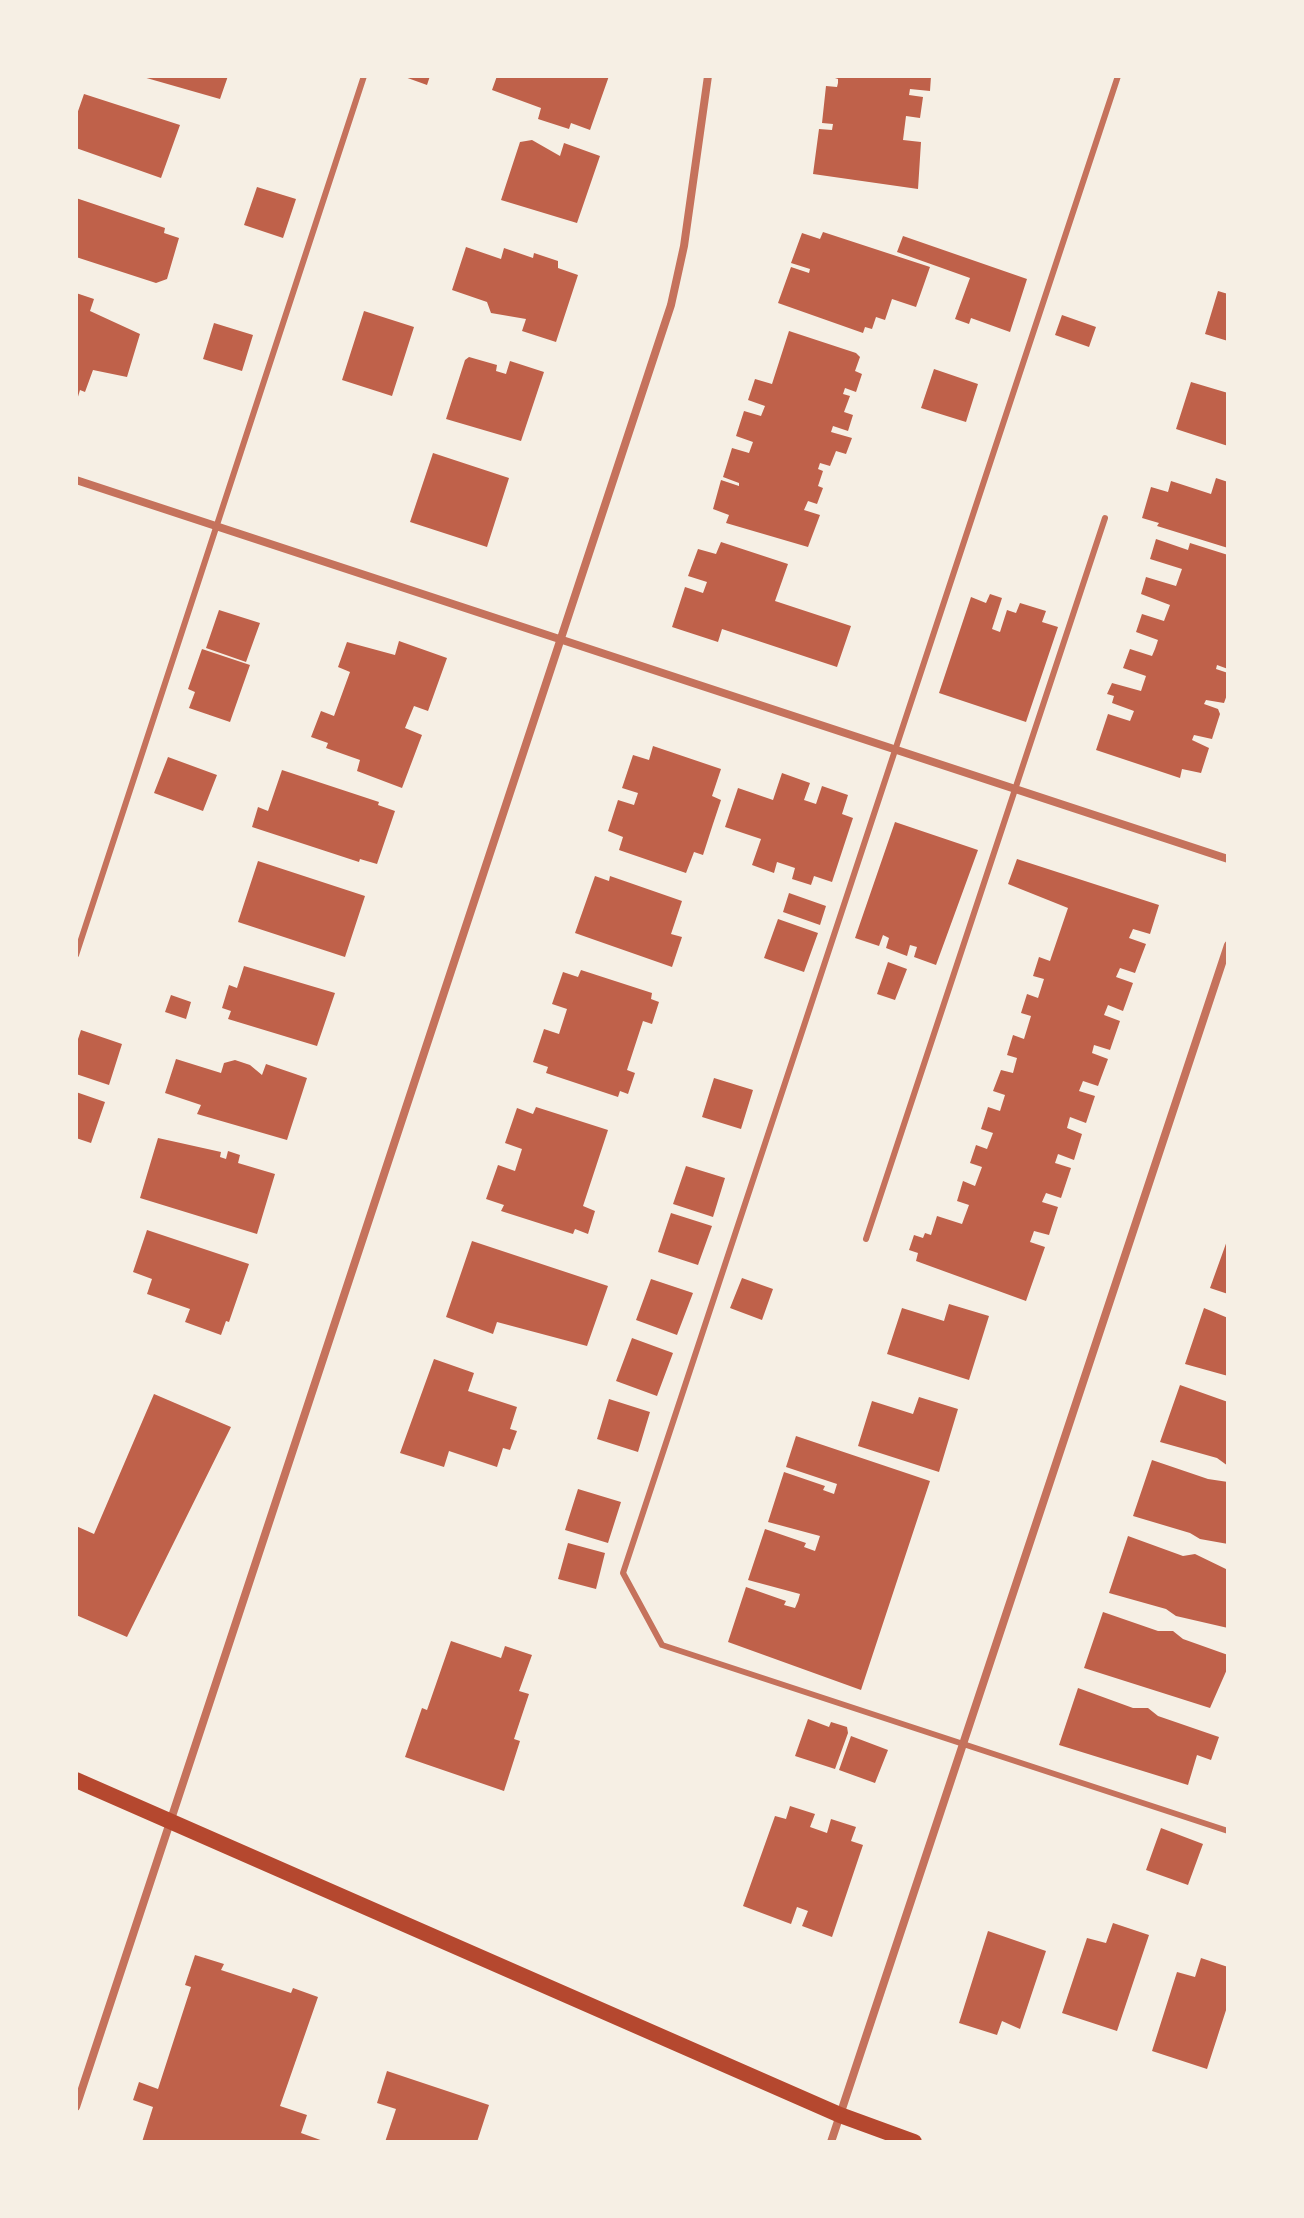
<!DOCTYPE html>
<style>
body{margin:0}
#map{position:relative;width:1304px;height:2218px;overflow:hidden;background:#f6efe4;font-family:"Exo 2",sans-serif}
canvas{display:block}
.frame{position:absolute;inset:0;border:78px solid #f6efe4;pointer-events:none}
</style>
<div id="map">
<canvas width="1304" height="2218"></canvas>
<div class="frame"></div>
</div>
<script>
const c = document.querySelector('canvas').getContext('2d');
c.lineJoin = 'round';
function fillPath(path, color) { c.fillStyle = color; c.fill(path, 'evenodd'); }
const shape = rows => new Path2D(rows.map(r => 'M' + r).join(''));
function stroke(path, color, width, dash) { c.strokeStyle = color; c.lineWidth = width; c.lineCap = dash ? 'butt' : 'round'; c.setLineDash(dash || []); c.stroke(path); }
const building = shape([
 [228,76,220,99,143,77,143,76],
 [402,76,430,76,427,85],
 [497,76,609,76,590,130,571,123,569,129,538,119,541,108,492,90],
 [829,76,931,76,930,91,910,89,909,95,923,97,920,118,906,116,903,140,921,142,918,189,813,174,819,129,832,130,833,124,822,123,826,86,837,87,838,83,838,79],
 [84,94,180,125,161,178,76,148,76,117],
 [532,140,560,156,564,143,600,156,577,223,501,200,520,142],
 [257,187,296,199,283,238,244,225],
 [76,198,165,228,164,233,179,238,167,279,156,283,76,257],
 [823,232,930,267,916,307,892,299,885,320,876,317,872,329,865,327,863,333,778,303,791,267,809,273,810,269,791,263,802,233,820,239],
 [903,236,1027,279,1010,332,971,318,969,324,955,319,970,278,897,252],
 [466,247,501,259,504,248,533,258,534,253,558,261,558,268,578,275,556,342,522,331,526,319,491,313,487,302,452,290],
 [1218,291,1228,294,1228,341,1205,334],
 [76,293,94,299,90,311,140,334,127,377,93,370,85,392,80,390,77,400],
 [364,311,414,327,392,396,342,380],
 [1062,315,1096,327,1089,347,1055,335],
 [214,323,253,335,242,371,203,359],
 [789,331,856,353,860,357,855,371,862,374,856,392,845,388,843,394,850,396,844,412,853,415,848,431,833,426,831,432,852,438,846,454,836,451,830,466,820,463,818,469,823,471,818,486,823,488,817,504,808,501,804,510,820,515,808,547,726,523,729,515,713,509,721,480,739,486,739,483,723,477,732,448,749,453,753,442,736,436,744,411,761,416,765,406,748,400,755,379,772,384],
 [469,357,497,365,496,371,506,374,510,361,544,372,521,441,446,419,465,360],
 [934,369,978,384,966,422,921,408],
 [1191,382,1228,393,1228,446,1176,429],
 [433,453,509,478,487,547,410,522],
 [1216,478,1228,482,1228,548,1157,526,1159,523,1142,518,1151,487,1168,492,1171,481,1211,494],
 [1156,539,1188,550,1190,543,1228,555,1228,669,1217,665,1216,669,1228,673,1228,692,1224,703,1206,700,1204,704,1218,709,1220,714,1212,739,1194,735,1192,740,1209,748,1201,773,1182,769,1180,778,1096,750,1108,714,1130,721,1134,711,1112,703,1114,696,1107,694,1112,683,1141,691,1146,676,1123,668,1130,649,1152,656,1155,649,1158,640,1136,632,1142,614,1164,621,1170,605,1141,594,1146,577,1176,586,1182,569,1150,559],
 [721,542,788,564,775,601,851,626,837,667,722,629,718,642,672,627,685,587,703,593,707,582,688,576,698,549,716,554],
 [990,594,1002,598,992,629,1000,632,1007,610,1016,613,1020,603,1046,611,1042,622,1058,627,1026,722,939,693,971,597,986,603],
 [219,610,260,623,246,662,206,648],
 [399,641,447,658,428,711,414,706,405,728,422,735,402,788,357,771,360,760,326,748,328,743,311,737,321,711,334,716,350,672,338,667,347,642,395,655],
 [202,649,250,665,230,722,189,708,195,692,188,689],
 [653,746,721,769,712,796,721,800,713,824,703,855,694,852,686,873,619,850,623,837,608,831,618,800,634,805,638,793,622,788,633,755,649,760],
 [168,757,217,775,203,811,154,793],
 [282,770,379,802,378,805,395,811,377,864,360,859,359,862,252,827,258,807,268,811],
 [782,773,810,783,804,800,816,804,822,786,848,795,842,814,853,818,832,882,814,876,811,885,792,879,795,868,777,862,774,873,752,865,761,839,725,827,738,788,773,800],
 [895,822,978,850,936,965,914,957,917,947,910,945,907,956,886,948,889,938,883,935,879,946,855,938],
 [1017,859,1159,905,1150,934,1133,929,1129,938,1146,944,1135,973,1120,968,1116,977,1133,983,1123,1011,1108,1005,1104,1015,1120,1021,1110,1050,1094,1045,1092,1053,1108,1059,1098,1086,1083,1081,1079,1091,1095,1096,1086,1123,1070,1117,1067,1128,1082,1134,1074,1160,1058,1154,1055,1163,1071,1168,1061,1198,1046,1193,1042,1202,1058,1207,1049,1235,1034,1231,1030,1242,1045,1247,1026,1301,916,1261,918,1253,909,1250,914,1235,923,1238,925,1233,931,1235,937,1216,962,1224,969,1205,957,1201,963,1181,975,1186,982,1167,970,1163,976,1145,987,1149,993,1133,981,1129,988,1107,1000,1111,1005,1095,993,1091,1001,1070,1013,1073,1017,1058,1007,1055,1013,1035,1024,1039,1031,1016,1021,1013,1027,994,1038,998,1044,979,1033,976,1039,957,1050,961,1068,908,1008,884],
 [258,861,365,896,345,957,238,922],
 [595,876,609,881,610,876,682,901,671,934,682,937,672,967,575,933],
 [789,893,826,906,820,925,783,912],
 [778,919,818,933,804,972,764,958],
 [888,962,907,969,895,1000,877,994],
 [244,966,335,993,317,1046,228,1019,231,1011,222,1008,229,985,237,988],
 [581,970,652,993,651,999,659,1002,652,1024,643,1021,627,1070,635,1073,628,1094,620,1091,618,1097,546,1073,548,1067,533,1062,544,1029,559,1034,567,1009,552,1004,563,972,578,977],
 [171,995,191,1002,186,1019,165,1012],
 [81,1030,122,1044,109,1085,76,1074,76,1045],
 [176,1059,221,1073,224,1063,235,1060,250,1065,262,1075,266,1064,307,1078,287,1140,197,1114,201,1105,165,1093],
 [714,1078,753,1090,741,1129,702,1117],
 [76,1092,105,1102,91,1143,76,1138],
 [536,1107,608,1130,583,1206,595,1211,588,1234,575,1229,573,1234,501,1211,504,1205,486,1199,498,1165,515,1171,522,1149,505,1143,517,1108,533,1114],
 [158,1138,221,1152,220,1157,226,1159,228,1151,240,1155,238,1163,275,1174,257,1234,140,1198],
 [686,1166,725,1178,713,1217,673,1204],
 [671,1213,712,1226,698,1265,658,1252],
 [147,1230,249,1264,229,1322,226,1321,221,1335,185,1322,190,1309,147,1294,152,1279,133,1272],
 [1228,1238,1228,1294,1210,1288],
 [472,1241,608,1286,587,1346,497,1322,493,1334,446,1317],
 [742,1278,773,1289,762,1320,730,1308],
 [651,1279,693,1293,677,1335,636,1320],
 [949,1304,989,1316,969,1380,887,1354,902,1308,944,1321],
 [1204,1308,1228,1318,1228,1376,1185,1364],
 [632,1338,673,1353,657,1396,616,1381],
 [434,1359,474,1373,468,1391,517,1407,510,1429,517,1431,510,1450,503,1448,497,1467,449,1451,444,1467,400,1453],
 [1180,1385,1228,1402,1228,1466,1217,1458,1160,1442],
 [154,1394,231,1427,127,1637,76,1615,76,1526,94,1534],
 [919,1397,958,1409,939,1472,858,1446,872,1401,913,1414],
 [609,1399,650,1412,638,1452,597,1439],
 [796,1436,930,1481,861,1690,728,1642,746,1587,786,1601,784,1605,795,1608,798,1601,800,1594,748,1580,765,1529,806,1543,804,1547,815,1551,820,1536,768,1522,784,1472,825,1486,823,1490,834,1494,837,1484,786,1467],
 [1152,1460,1208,1479,1228,1482,1228,1544,1200,1539,1190,1533,1133,1516],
 [578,1489,621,1502,608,1543,565,1530],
 [1128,1536,1183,1556,1195,1554,1228,1570,1228,1628,1176,1616,1166,1609,1109,1593],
 [568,1543,605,1553,596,1589,558,1579],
 [1103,1612,1158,1631,1173,1631,1183,1639,1228,1655,1228,1667,1210,1708,1084,1668],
 [451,1641,501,1658,505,1646,532,1655,519,1691,529,1694,514,1739,520,1741,504,1791,405,1757,422,1708,427,1710],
 [1078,1688,1133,1708,1148,1708,1158,1716,1219,1737,1211,1760,1197,1755,1188,1785,1059,1745],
 [808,1719,829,1727,831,1722,847,1727,848,1733,835,1769,795,1756],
 [851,1736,888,1750,875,1783,839,1770],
 [790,1806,815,1814,810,1827,827,1833,831,1819,856,1827,851,1841,863,1845,832,1937,802,1926,808,1911,797,1907,791,1924,743,1906,775,1816,786,1819],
 [1161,1828,1203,1844,1188,1885,1146,1870],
 [1113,1923,1149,1935,1117,2031,1062,2013,1087,1938,1106,1943],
 [988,1931,1046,1951,1020,2029,1002,2021,997,2035,959,2023],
 [195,1955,224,1964,221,1970,291,1993,293,1988,318,1997,280,2106,307,2115,301,2133,326,2142,142,2142,153,2107,133,2100,139,2082,158,2089,191,1987,185,1985],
 [1201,1958,1228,1967,1228,2004,1207,2069,1152,2051,1177,1972,1195,1977],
 [387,2071,489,2105,477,2142,385,2142,396,2109,377,2103]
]);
const service = shape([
 [1118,76,623,1573,662,1645,1228,1831],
 [76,955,364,76],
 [866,1239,1105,518]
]);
const minor = shape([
 [76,480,1228,859],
 [76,2107,671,305,684,246,708,76],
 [831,2142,1228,945]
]);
const secondary = shape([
 [76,1780,840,2115,914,2142]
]);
fillPath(building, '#bf614a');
stroke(service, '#c5725c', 6);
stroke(minor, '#c5725c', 8);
stroke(secondary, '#b5482f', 16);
</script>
